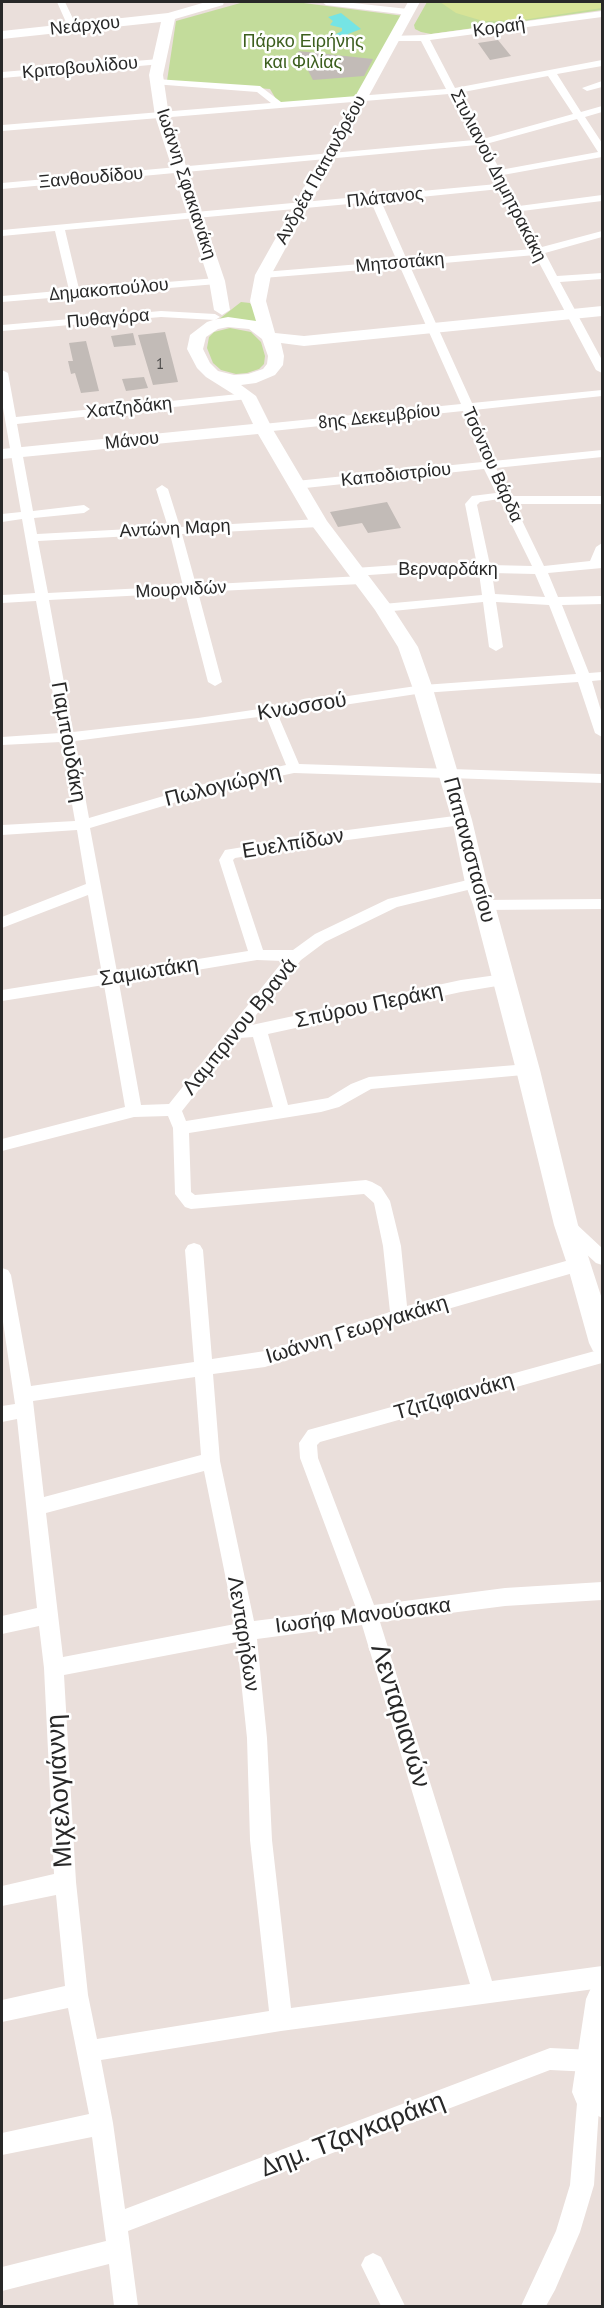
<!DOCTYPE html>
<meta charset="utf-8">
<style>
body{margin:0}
#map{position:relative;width:604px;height:2308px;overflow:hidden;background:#eadfdb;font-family:"PT Sans",sans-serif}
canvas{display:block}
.frame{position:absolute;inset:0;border:3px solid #282828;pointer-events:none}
</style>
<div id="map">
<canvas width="604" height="2308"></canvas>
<div class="frame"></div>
</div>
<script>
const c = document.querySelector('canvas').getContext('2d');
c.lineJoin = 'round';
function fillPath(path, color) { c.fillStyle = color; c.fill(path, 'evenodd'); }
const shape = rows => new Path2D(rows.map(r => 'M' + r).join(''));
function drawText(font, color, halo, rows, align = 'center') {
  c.font = font + ' "PT Sans",sans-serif'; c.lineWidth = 5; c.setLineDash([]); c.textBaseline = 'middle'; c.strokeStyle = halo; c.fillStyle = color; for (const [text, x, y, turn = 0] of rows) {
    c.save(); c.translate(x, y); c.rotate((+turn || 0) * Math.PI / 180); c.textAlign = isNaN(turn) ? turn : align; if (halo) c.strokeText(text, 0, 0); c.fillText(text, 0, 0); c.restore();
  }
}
const green = shape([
 [244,2,296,2,404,16,357,100,279,104,270,89,167,81,176,21],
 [427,2,602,2,602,10,431,34,421,32,415,29,414,25],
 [241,302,250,303,262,324,218,320],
 [230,328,251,332,261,342,265,356,264,364,259,369,247,373,236,374,221,370,213,363,207,348,209,337,214,332]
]);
const pitch = shape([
 [440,2,602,2,602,8,522,20,483,21,456,13]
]);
const water = shape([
 [341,13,361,29,348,34,347,39,337,40,332,36,342,31,342,28,330,25,333,21,328,17]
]);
const building = shape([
 [498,40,511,56,490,60,478,43],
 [298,51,373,59,364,76,313,80],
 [165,332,178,382,153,385,138,335],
 [133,333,136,345,114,347,111,336],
 [86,341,99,391,81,393,75,373,71,374,68,361,73,361,69,343],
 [144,377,148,388,126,391,122,379],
 [387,502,401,528,368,533,362,523,338,527,330,512]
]);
const street = shape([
 [57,2,65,2,77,27,75,29,69,29,57,2],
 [322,2,344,2,408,9,412,12,408,15,326,5,322,2],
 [602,11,602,17,430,40,455,88,602,60,602,66,557,74,581,112,602,106,602,112,585,117,602,143,602,157,503,175,519,206,602,195,602,201,522,211,542,247,602,231,602,237,545,253,557,276,602,273,602,279,560,282,602,360,602,373,596,370,535,255,410,266,472,403,602,390,602,396,474,410,493,461,602,450,602,457,496,468,510,496,602,496,602,504,514,504,544,566,590,561,596,547,602,543,602,568,548,573,558,597,602,596,602,604,562,605,589,673,602,672,602,680,592,681,602,714,602,737,595,733,578,682,423,693,278,715,299,764,602,774,602,783,294,773,223,788,90,828,117,972,248,951,219,860,225,850,340,831,462,815,467,817,469,820,462,825,340,841,235,858,233,860,263,950,293,950,315,934,388,899,476,878,483,883,476,888,397,907,325,942,301,960,247,1026,461,980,504,974,509,976,512,980,509,984,461,992,268,1034,288,1105,328,1098,351,1084,369,1077,528,1064,534,1066,536,1070,534,1074,371,1089,339,1107,321,1112,189,1133,191,1192,195,1195,366,1180,372,1182,381,1187,390,1201,401,1246,407,1306,580,1257,586,1259,589,1264,586,1269,580,1271,399,1323,265,1367,213,1374,220,1461,254,1621,356,1608,300,1458,299,1443,308,1430,602,1349,602,1363,320,1442,317,1445,318,1458,374,1605,505,1588,602,1582,602,1600,505,1606,380,1622,492,1981,602,1966,602,1988,281,2031,101,2060,113,2123,125,2209,550,2048,592,2050,600,2053,602,2063,600,2069,592,2072,550,2070,128,2231,138,2306,114,2306,109,2264,2,2291,2,2267,106,2241,92,2137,2,2155,2,2133,89,2114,68,2008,2,2022,2,2000,65,1986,56,1895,2,1906,2,1886,54,1874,44,1668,39,1626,2,1634,2,1616,37,1608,17,1419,2,1422,2,1406,15,1404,2,1315,2,1268,8,1270,11,1275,31,1386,194,1362,185,1250,188,1245,194,1243,200,1245,203,1250,212,1359,265,1351,390,1312,383,1246,374,1203,364,1194,191,1209,185,1207,175,1194,173,1128,168,1116,134,1117,2,1151,2,1139,125,1107,104,985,2,1001,2,990,102,974,88,895,2,928,2,917,86,884,77,830,2,835,2,825,75,821,61,742,2,745,2,737,60,733,36,601,2,603,2,595,35,593,22,519,2,522,2,514,21,512,2,402,2,370,8,373,16,417,248,393,254,396,248,399,17,424,33,511,84,505,90,509,84,513,34,518,37,534,168,527,156,489,162,485,168,489,180,527,319,519,325,523,319,527,182,534,196,585,361,576,367,580,361,584,198,592,222,682,215,686,208,682,185,593,49,600,73,732,198,718,423,685,576,674,549,605,496,602,503,647,496,651,489,647,483,602,383,612,377,608,383,604,482,595,479,573,412,572,355,576,349,572,355,568,412,564,477,565,465,504,472,496,496,493,484,469,296,489,290,485,296,481,482,462,463,411,263,432,257,428,263,424,461,404,400,267,263,278,258,275,263,272,397,261,371,202,65,230,79,289,217,278,222,281,217,284,2,302,2,296,69,290,55,231,2,236,2,230,497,184,477,145,2,189,2,183,474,140,449,94,2,131,2,125,271,103,257,92,153,84,153,80,156,79,260,86,281,102,446,89,421,41,394,41,389,38,391,36,424,35,602,11],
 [548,76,573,114,483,139,458,93,548,76],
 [577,119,598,152,500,170,486,144,577,119],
 [500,189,532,249,407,260,381,201,500,189],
 [499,499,532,566,490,565,477,505,480,502,499,499],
 [170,534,183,586,48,593,38,541,170,534],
 [492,573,535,574,545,597,495,594,492,573],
 [266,716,286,765,221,779,89,818,75,741,266,716],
 [257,960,283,961,169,1104,141,1105,119,983,257,960],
 [253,1037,273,1107,186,1121,182,1111,240,1038,253,1037],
 [195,1377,201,1455,44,1497,33,1401,195,1377],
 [204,1471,235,1624,63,1657,46,1513,204,1471],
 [362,1625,470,1984,291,2008,272,1840,267,1738,257,1639,362,1625],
 [237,1642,247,1738,250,1840,269,2011,97,2039,88,1995,76,1882,64,1675,237,1642],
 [159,59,164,62,162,64,2,78,2,72,159,59],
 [602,81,602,87,587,91,582,88,602,81],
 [161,311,215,314,220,317,215,320,161,317,2,331,2,325,161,311],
 [602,899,602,909,484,910,477,905,484,900,602,899],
 [566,1218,572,1220,602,1248,602,1265,596,1263,560,1230,558,1225,560,1220,566,1218],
 [589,2081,597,2084,600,2092,594,2185,580,2232,555,2290,546,2306,521,2306,556,2231,570,2185,578,2092,581,2084,589,2081],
 [373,2253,381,2257,405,2306,381,2306,361,2265,365,2257,373,2253]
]);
const secondary = shape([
 [206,2,224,2,223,5,175,19,163,75,169,116,225,281,230,310,222,315,214,310,209,281,155,116,149,75,161,22,2,39,2,31,168,13,206,2],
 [408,2,420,2,271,275,266,301,275,333,304,336,602,306,602,316,304,346,281,343,284,356,283,365,275,375,256,383,241,385,256,396,272,428,327,521,390,604,418,647,433,689,472,820,487,883,495,905,540,1070,578,1225,602,1299,602,1354,593,1351,589,1343,567,1264,554,1225,516,1070,473,905,465,883,452,820,413,689,398,647,375,610,310,523,258,434,2,459,2,449,253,424,241,399,206,377,197,368,187,349,190,335,207,322,213,320,228,317,256,321,250,301,255,275,408,2],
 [228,327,249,329,262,339,268,356,267,364,263,369,248,374,234,375,218,371,210,363,203,349,206,337,218,329,228,327],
 [602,1983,602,2118,577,2104,572,2092,586,1999,591,1988,602,1983]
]);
const farNumbernames = [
 ["1",160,365]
];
const farStreetnames = [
 ["Νεάρχου",85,26,-6],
 ["Κοραή",499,28,-8],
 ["Κριτοβουλίδου",80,68,-5],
 ["Ανδρέα Παπανδρέου",321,170,-61],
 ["Στυλιανού Δημητρακάκη",498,176,63],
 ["Ξανθουδίδου",91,178,-5],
 ["Ιωάννη Σφακιανάκη",186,184,72],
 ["Πλάτανος",385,198,-6],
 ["Μητσοτάκη",400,263,-5],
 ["Δημακοπούλου",109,290,-5],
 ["Πυθαγόρα",108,319,-5],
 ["Χατζηδάκη",129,408,-6],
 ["8ης Δεκεμβρίου",379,417,-6],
 ["Μάνου",132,441,-6],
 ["Τσόντου Βάρδα",492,465,66],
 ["Καποδιστρίου",396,475,-6],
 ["Αντώνη Μαρη",175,529,-3],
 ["Βερναρδάκη",448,570],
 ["Μουρνιδών",181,590,-3]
];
const farParknames = [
 ["Πάρκο Ειρήνης",303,42],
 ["και Φιλίας",303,63]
];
const streetNames = [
 ["Κνωσσού",302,707,-9],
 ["Γιαμπουδάκη",68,742,80],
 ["Πωλογιώργη",223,786,-14],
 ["Ευελπίδων",293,844,-9],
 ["Παπαναστασίου",469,850,75],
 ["Σαμιωτάκη",149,972,-9],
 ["Σπύρου Περάκη",369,1006,-12],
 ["Λαμπρινου Βρανά",240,1027,-51],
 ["Ιωάννη Γεωργακάκη",357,1330,-17],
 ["Τζιτζιφιανάκη",454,1397,-16],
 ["Ιωσήφ Μανούσακα",363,1616,-7],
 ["Λενταρήδων",243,1634,81]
];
const nearStreetnames = [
 ["Λενταριανών",400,1716,73],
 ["Μιχελογιάννη",60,1791,-93],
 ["Δημ. Τζαγκαράκη",353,2135,-21]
];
fillPath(green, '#c3dc9b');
fillPath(pitch, '#d7e397');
fillPath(water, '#75e4e4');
fillPath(building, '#c2bbb7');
fillPath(street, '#fff');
fillPath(secondary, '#fff');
drawText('15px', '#4e4d4c', null, farNumbernames);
drawText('18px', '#282828', '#fff', farStreetnames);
drawText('18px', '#3d5f1f', '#fff', farParknames);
drawText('21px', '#282828', '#fff', streetNames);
drawText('26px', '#282828', '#fff', nearStreetnames);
</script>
